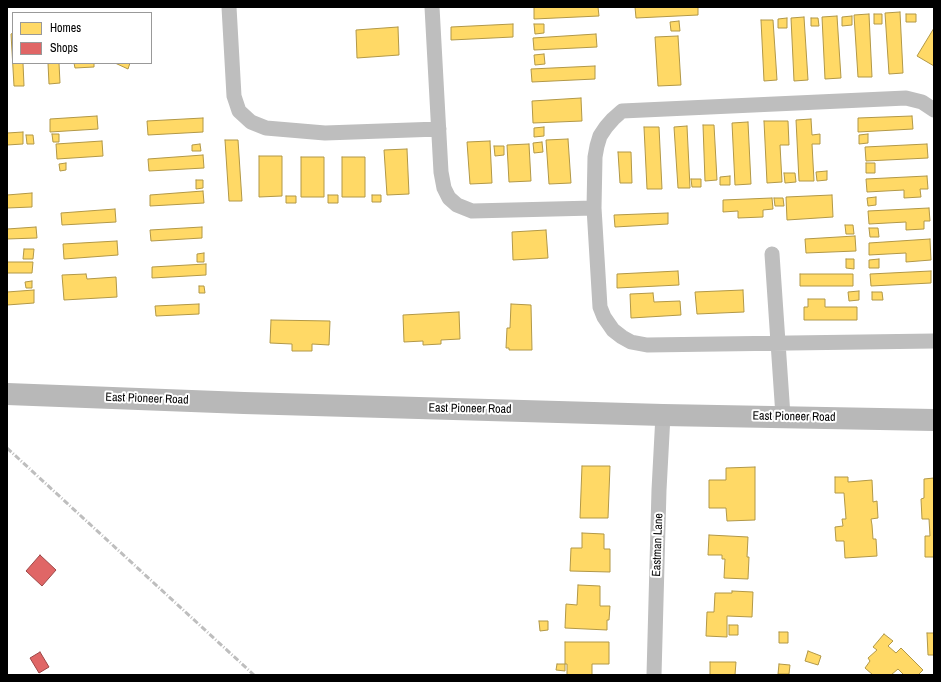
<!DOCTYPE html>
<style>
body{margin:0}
#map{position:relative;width:941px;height:682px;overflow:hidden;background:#fff;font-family:"Archivo Narrow",sans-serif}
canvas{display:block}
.frame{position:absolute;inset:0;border:8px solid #000;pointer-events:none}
.legend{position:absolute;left:12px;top:12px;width:140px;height:52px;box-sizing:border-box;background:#fff;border:1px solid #999;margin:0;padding:5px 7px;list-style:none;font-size:12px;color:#000}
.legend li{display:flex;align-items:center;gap:8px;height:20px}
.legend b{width:20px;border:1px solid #999}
</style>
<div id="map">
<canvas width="941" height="682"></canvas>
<div class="frame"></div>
<ul class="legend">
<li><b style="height:11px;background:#ffd966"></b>Homes</li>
<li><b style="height:11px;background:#e06666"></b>Shops</li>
</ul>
</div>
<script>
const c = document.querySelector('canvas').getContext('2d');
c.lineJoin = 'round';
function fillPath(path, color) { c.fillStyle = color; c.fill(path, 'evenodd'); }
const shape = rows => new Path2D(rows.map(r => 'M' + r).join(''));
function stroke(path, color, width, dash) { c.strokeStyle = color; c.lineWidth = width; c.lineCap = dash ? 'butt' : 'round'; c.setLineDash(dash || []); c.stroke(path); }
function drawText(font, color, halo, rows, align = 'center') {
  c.font = font + ' "Archivo Narrow",sans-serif'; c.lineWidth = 4; c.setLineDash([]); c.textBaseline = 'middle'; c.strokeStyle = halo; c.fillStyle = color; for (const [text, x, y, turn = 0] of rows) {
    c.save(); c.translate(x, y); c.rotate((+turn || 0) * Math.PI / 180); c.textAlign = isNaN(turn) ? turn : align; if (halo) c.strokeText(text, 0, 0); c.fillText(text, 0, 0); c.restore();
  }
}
const homes = shape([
 [534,7,598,7,599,16,534,19,534,7],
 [635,7,698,7,698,15,636,18,635,7],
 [900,12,903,73,889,74,885,13,900,12],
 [869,14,872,77,858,77,854,15,869,14],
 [874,14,882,14,882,24,874,24,874,14],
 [906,14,916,14,916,22,906,22,906,14],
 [837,16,841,78,825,79,822,17,837,16],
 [852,16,852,25,842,26,842,17,852,16],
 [804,17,808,80,794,81,791,18,804,17],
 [787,18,787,28,778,28,778,19,787,18],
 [811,18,818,18,819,26,811,26,811,18],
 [761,20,773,20,777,80,764,81,761,20],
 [679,21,680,31,671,31,670,22,679,21],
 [513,24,513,37,451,40,451,27,513,24],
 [534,24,544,24,544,33,535,34,534,24],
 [398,27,399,55,357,58,356,30,398,27],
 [934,28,934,66,917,56,934,28],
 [13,33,13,63,23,63,24,86,14,86,11,34,13,33],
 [596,34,597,47,534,50,533,38,596,34],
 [678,36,681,85,658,86,655,37,678,36],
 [544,54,545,64,535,65,534,55,544,54],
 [48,63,59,63,60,83,49,84,48,63],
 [74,63,94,63,94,67,75,68,74,63],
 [115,63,130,63,128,69,115,63],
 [595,66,595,79,532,82,531,69,595,66],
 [581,98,582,121,533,123,532,101,581,98],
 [97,116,98,129,50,132,50,119,97,116],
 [912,116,913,129,858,132,858,118,912,116],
 [203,118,203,132,148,135,147,121,203,118],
 [811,119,812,135,820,134,820,144,812,144,814,181,799,181,796,120,811,119],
 [764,121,788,121,789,145,780,145,782,182,767,183,764,121],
 [748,122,751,184,735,185,732,123,748,122],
 [703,125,714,125,717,180,705,181,703,125],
 [687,126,690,188,678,188,674,127,687,126],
 [544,127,544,136,534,137,534,128,544,127],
 [644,127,659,127,662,189,647,189,644,127],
 [23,132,23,144,7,145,7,133,23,132],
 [52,134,59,134,59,142,53,142,52,134],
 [868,134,868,143,859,144,859,135,868,134],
 [26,135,33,135,34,144,27,144,26,135],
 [568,139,571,183,549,184,546,140,568,139],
 [225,140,238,140,242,201,229,201,225,140],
 [102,141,103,156,57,159,56,144,102,141],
 [490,141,492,183,470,184,467,142,490,141],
 [542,142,543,152,534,153,533,143,542,142],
 [200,144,201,151,192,151,192,145,200,144],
 [529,144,531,181,509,182,507,145,529,144],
 [927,144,928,158,866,161,865,147,927,144],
 [494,146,504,146,504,155,495,156,494,146],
 [407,149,409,194,387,195,384,150,407,149],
 [618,152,631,152,632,183,620,183,618,152],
 [203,155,204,168,149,171,148,159,203,155],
 [259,156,282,156,282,196,259,197,259,156],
 [301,157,324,157,324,197,301,197,301,157],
 [342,157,365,157,365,197,342,197,342,157],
 [66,163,66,170,60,171,59,164,66,163],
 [866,163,875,163,875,173,866,173,866,163],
 [827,171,827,180,817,181,816,172,827,171],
 [784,173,795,173,796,182,785,183,784,173],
 [730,176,730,185,720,185,720,177,730,176],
 [927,176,928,189,920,189,921,197,904,198,904,190,867,192,866,179,927,176],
 [691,179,701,179,701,187,692,187,691,179],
 [196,180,203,180,203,188,196,189,196,180],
 [203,191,204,203,150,206,150,195,203,191],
 [32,193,32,207,7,208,7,195,32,193],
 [328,195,338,195,338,203,328,203,328,195],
 [372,195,381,195,381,202,372,202,372,195],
 [832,195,833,217,787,220,786,197,832,195],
 [286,196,296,196,296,203,286,203,286,196],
 [876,197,876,205,868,206,867,198,876,197],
 [772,198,773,209,763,210,763,217,738,218,738,211,723,212,723,200,772,198],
 [774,198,783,198,784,206,775,206,774,198],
 [929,208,930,221,924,221,924,229,906,230,906,222,869,224,868,211,929,208],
 [115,209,116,222,62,225,61,213,115,209],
 [668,213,668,224,615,227,614,215,668,213],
 [845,225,853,225,854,234,846,234,845,225],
 [36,227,37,238,7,239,7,229,36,227],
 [202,227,202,238,151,241,150,230,202,227],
 [869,228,878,228,879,237,870,237,869,228],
 [546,230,548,258,513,260,512,232,546,230],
 [855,236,856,251,806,253,805,239,855,236],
 [930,239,931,260,906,262,906,253,869,255,869,243,930,239],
 [117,241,118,255,64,259,63,244,117,241],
 [24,249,34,249,33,259,23,259,24,249],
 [204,253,204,262,197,262,197,254,204,253],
 [846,259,854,259,854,269,846,268,846,259],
 [879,259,879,268,869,268,869,260,879,259],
 [7,262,33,262,32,273,7,273,7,262],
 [206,264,206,275,152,278,152,267,206,264],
 [678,271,679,285,617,288,617,274,678,271],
 [931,271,931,283,871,286,870,274,931,271],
 [86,274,87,279,116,277,117,297,64,300,62,275,86,274],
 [800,274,853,274,853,286,800,286,800,274],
 [32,281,32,288,26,288,25,282,32,281],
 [199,286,204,286,205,293,199,293,199,286],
 [34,290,34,303,7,305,7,292,34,290],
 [743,290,744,312,697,314,695,292,743,290],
 [859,291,859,300,849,301,848,292,859,291],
 [872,292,882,292,883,300,872,300,872,292],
 [653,293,654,302,680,301,681,315,631,318,630,294,653,293],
 [808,299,825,299,825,307,857,307,857,320,804,320,804,307,808,307,808,299],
 [199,304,199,314,156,316,155,306,199,304],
 [511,304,531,305,532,350,509,350,509,348,506,348,507,328,510,328,511,304],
 [459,312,460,339,441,340,441,344,423,345,423,341,404,342,403,315,459,312],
 [271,320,330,321,329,345,312,344,312,351,292,351,292,344,270,343,271,320],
 [582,466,610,466,608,518,580,518,582,466],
 [755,467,755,520,727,521,726,508,709,508,709,480,726,480,726,468,755,467],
 [835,477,848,477,848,482,872,480,873,502,877,501,878,518,871,519,872,525,873,539,876,539,877,556,845,558,844,541,836,541,835,527,843,526,842,519,846,519,844,493,835,493,835,477],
 [934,478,934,557,925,557,925,536,930,536,929,519,922,519,921,499,924,498,924,479,934,478],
 [582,533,604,534,604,549,610,549,610,572,570,571,571,548,582,548,582,533],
 [709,535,748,537,747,557,749,557,748,579,724,578,725,559,722,559,722,555,708,555,709,535],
 [578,585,600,586,600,606,610,606,609,620,607,620,607,630,565,628,566,604,577,605,578,585],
 [732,591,753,592,752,617,727,616,727,637,706,636,707,612,714,612,715,593,732,593,732,591],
 [539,621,548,621,548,630,540,631,539,621],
 [729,625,738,625,738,635,729,635,729,625],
 [779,632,788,632,788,643,779,643,779,632],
 [927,633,934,633,934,655,928,655,927,633],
 [884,634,893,641,888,646,896,653,901,648,923,670,918,675,904,675,898,669,891,675,873,675,865,668,870,661,868,658,877,650,873,647,884,634],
 [565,642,609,642,609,664,592,664,592,675,567,675,567,664,565,664,565,642],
 [808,651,821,656,818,665,805,661,808,651],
 [710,662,736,662,735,675,710,675,710,662],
 [557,664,565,664,565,671,556,670,557,664],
 [779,664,790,665,789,674,778,674,779,664]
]);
const shops = shape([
 [40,555,56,570,42,586,26,571,40,555],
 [40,652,49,667,39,673,30,658,40,652]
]);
const minor = shape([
 [229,7,234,96,239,111,251,122,266,128,325,133,439,129],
 [432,7,441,172,444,188,449,198,457,205,472,211,594,208],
 [934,110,922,102,906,98,622,111,613,119,606,127,600,136,597,146,595,157,594,208,600,307,604,317,613,330,622,337,631,342,647,345,934,341],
 [772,254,783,416],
 [654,675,659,490,663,415]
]);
const secondary = shape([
 [7,394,244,403,663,415,934,420]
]);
const rail = shape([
 [7,448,254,675]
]);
const streetNames = [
 ["East Pioneer Road",147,399,2],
 ["East Pioneer Road",470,409,1],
 ["East Pioneer Road",794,417,1],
 ["Eastman Lane",658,545,-88]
];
fillPath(homes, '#ffd966');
stroke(homes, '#b29847', 1);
fillPath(shops, '#e06666');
stroke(shops, '#9d4747', 1);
stroke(minor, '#bebebe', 15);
stroke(secondary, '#b8b8b8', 22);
stroke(rail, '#bebebe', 3, [6, 2, 1, 2]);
drawText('12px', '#000', '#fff', streetNames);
</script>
